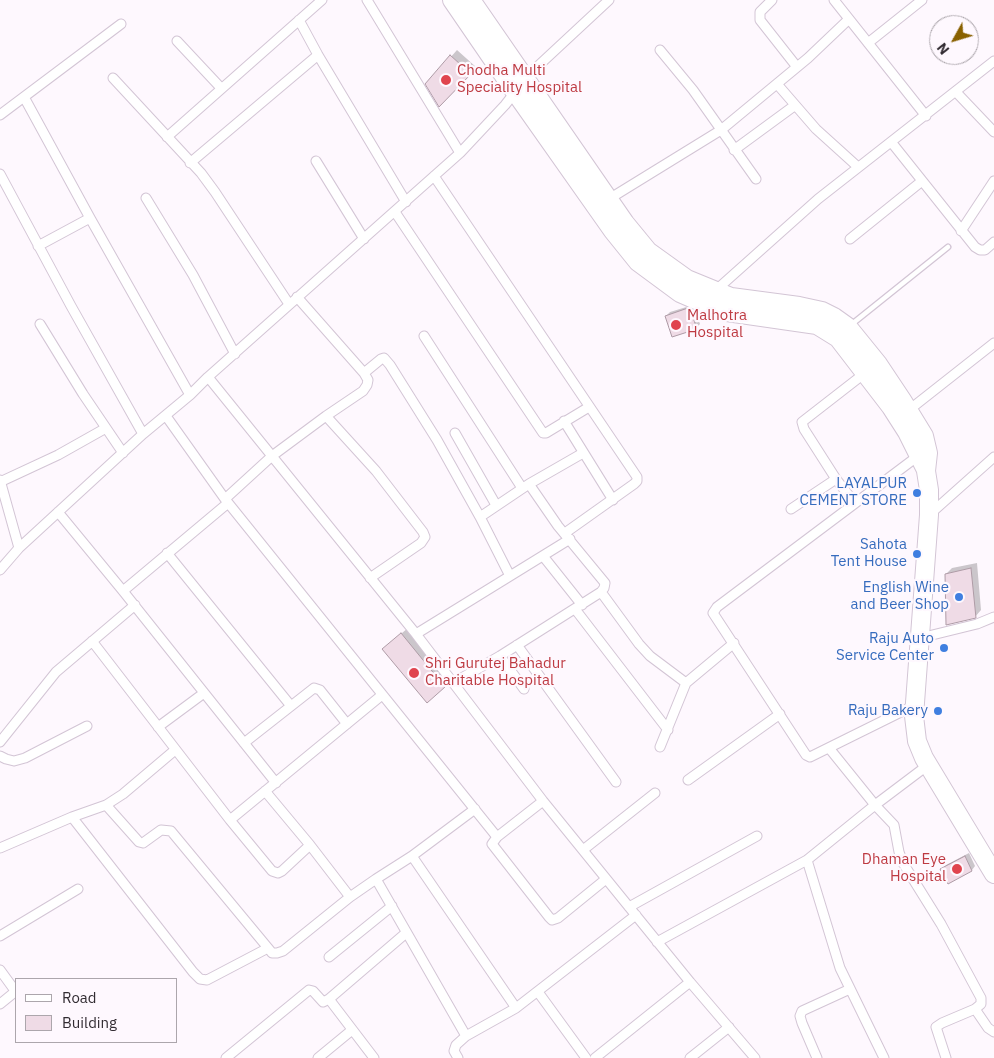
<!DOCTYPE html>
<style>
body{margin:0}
#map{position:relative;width:994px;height:1058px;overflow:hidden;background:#fef8fe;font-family:"IBM Plex Sans",sans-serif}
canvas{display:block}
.legend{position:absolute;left:15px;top:978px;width:162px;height:65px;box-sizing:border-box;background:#fef8fe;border:1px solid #aca6ac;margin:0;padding:6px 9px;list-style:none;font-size:15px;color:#322c32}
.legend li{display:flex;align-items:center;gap:10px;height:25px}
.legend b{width:25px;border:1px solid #aca6ac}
.north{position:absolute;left:929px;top:15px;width:50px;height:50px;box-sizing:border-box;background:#fef8fe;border:1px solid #aca6ac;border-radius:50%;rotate:231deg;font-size:14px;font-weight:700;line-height:20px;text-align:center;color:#322c32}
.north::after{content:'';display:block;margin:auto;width:18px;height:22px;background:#896100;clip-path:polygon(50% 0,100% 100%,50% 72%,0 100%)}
</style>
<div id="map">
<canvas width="994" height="1058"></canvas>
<ul class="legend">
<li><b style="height:6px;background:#fff"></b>Road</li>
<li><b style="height:14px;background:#efdbe6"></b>Building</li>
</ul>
<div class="north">N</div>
</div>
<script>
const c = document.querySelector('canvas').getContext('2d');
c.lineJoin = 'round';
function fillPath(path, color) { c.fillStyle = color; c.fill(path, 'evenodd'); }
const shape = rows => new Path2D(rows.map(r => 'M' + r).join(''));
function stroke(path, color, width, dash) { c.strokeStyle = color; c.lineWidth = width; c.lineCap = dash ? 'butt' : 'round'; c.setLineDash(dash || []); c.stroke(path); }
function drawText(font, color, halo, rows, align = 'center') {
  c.font = font + ' "IBM Plex Sans",sans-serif'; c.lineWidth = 4.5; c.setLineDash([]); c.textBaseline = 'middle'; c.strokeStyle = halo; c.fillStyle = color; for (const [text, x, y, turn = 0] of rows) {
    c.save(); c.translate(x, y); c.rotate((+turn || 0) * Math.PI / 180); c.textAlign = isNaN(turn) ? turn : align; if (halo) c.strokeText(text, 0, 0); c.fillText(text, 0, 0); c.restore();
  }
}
const shadow = shape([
 [457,50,476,67,440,105,427,84],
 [693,305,700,324,696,328,666,316,670,312],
 [977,563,981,610,975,617,946,574,952,568],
 [408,628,451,680,444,686,390,643],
 [969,853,975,866,972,870,942,869,946,865]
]);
const building = shape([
 [450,55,471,74,439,107,425,84,450,55],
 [688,308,690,309,697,329,672,337,665,316,688,308],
 [971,568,976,618,946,625,945,574,971,568],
 [401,633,445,687,427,703,382,649,401,633],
 [965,856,972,871,948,884,940,869,965,856]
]);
const lane = shape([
 [852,324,948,247]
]);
const street = shape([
 [367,0,460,153],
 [772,0,760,12,760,20,797,67],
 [834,0,926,116],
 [299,20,318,55,406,202],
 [177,41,221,88],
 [868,43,922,0],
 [660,50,693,90,756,179],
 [113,78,201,173,215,192,289,304],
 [523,80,609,0],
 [777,84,816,129,858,167],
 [956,92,994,132],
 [24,97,90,218,190,395],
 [0,115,121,24],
 [167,137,322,0],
 [892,143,975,247,980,250,985,250,994,242],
 [734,150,794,106],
 [316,161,364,239],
 [190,163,318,55],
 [0,174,71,306,143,434],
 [434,176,637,477,637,481,634,484,565,533],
 [146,198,193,275,235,354],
 [609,199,721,130,808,58,849,19],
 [395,212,543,433,546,433,589,407],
 [961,231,994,181],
 [850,239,922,181],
 [38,246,90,218],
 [715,291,818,199,994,61],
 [40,324,83,394,123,453],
 [424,336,522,488],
 [364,373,381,359,384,358,390,365,437,440,480,517,510,576],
 [208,377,416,634,543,801,690,982,755,1058],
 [909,410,994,343],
 [166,416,225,499,497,837],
 [326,416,376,471,423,532,425,537,421,543,370,578],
 [564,421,613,500],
 [455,433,496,505],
 [0,480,19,548],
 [0,482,58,455,106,428],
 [529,484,558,526,605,583,604,588,601,592,639,644,650,656,686,683,660,747],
 [225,499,272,456,326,416,363,391,367,385,368,380,364,373,297,297],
 [854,502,836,479,804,429,802,422,865,373],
 [791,509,836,479],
 [58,512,123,591,276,783],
 [929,515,994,457],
 [480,517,529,484,583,453],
 [167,553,291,706],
 [543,556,582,605],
 [0,570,19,548,143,434,190,395,208,377,460,153,505,105,516,91],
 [123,591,228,503],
 [575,609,668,730],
 [416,634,570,539],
 [920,638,977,624,994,617],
 [92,641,230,820,272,871,278,873,282,871,310,845],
 [517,645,616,782],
 [500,656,524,689],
 [453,683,500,656,601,592],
 [686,683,734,643],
 [915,705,810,757,806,755,713,613,717,607,918,456],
 [158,727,204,693],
 [0,742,56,672,135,605],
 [244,743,314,688,320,690,347,724],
 [829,748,875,805,894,825,899,852,903,863,941,924,981,998,981,1004,975,1009,988,1028,994,1032],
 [0,756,6,759,14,761,25,758,87,726],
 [688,780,780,714],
 [265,791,310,845,350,897],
 [543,801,497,837,492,844,549,917,552,920,558,918,606,879],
 [106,805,139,842,143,843,161,830,171,831,268,948],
 [475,809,412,856,516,1008],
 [72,817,193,972,200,979,207,980,268,948,272,953,277,953,283,951,350,897,376,879,466,1036],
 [230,820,382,695],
 [0,848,72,817,106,805,123,794,175,750],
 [583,850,655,793],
 [807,860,840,968,884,1058],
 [376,879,412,856],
 [629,907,757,836],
 [0,936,78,889],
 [657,942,807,860,875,805,928,765],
 [329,957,392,906],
 [0,970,16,992],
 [538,992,586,1058],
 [0,1004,16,991],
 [226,1058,309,990,313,991,323,1002,329,999],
 [318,1058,352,1030],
 [374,1058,329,999,406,933],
 [458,1058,454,1051,456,1045,466,1036,516,1008,636,915],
 [595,1058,690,982],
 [690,1058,729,1027],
 [817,1058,802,1023,800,1016,802,1011,850,989],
 [946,1058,936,1027,942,1023,975,1009]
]);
const highway = shape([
 [452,0,515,92,613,231,638,262,680,293,703,303,727,312,817,325,838,338,891,407,907,432,925,468],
 [471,0,625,223,648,251,687,279,731,297,799,306,822,311,834,317,848,327,878,364,902,400,924,436,928,453,926,471,929,490,929,515,914,716,917,741,924,758,994,874]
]);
const markers = [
 [446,80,6,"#e0444e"],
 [676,325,6,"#e0444e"],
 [917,493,5,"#3f7fe0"],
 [917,554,5,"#3f7fe0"],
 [959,597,5,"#3f7fe0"],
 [944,648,5,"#3f7fe0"],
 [414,673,6,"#e0444e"],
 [938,711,5,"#3f7fe0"],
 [957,869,6,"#e0444e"]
];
const healthNames = [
 ["Chodha Multi",457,71],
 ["Speciality Hospital",457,88],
 ["Malhotra",687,316],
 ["Hospital",687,333],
 ["Shri Gurutej Bahadur",425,664],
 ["Charitable Hospital",425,681],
 ["Dhaman Eye",946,860,"right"],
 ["Hospital",946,877,"right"]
];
const shopNames = [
 ["LAYALPUR",907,484],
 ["CEMENT STORE",907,501],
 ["Sahota",907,545],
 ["Tent House",907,562],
 ["English Wine",949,588],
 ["and Beer Shop",949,605],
 ["Raju Auto",934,639],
 ["Service Center",934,656],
 ["Raju Bakery",928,711]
];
fillPath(shadow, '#0003');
fillPath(building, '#efdbe6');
stroke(building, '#ae9ba6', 1);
stroke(lane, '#d3c5d5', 7);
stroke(street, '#d3c5d5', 11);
stroke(highway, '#d3c5d5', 20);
stroke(lane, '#fff', 4.5);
stroke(street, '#fff', 9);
stroke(highway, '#fff', 18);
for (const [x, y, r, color] of markers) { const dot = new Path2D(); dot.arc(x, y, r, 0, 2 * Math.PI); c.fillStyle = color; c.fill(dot); stroke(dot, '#fef8fe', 2); }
drawText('15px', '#be3a42', '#fef8fe', healthNames, 'left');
drawText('15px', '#366cbe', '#fef8fe', shopNames, 'right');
</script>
